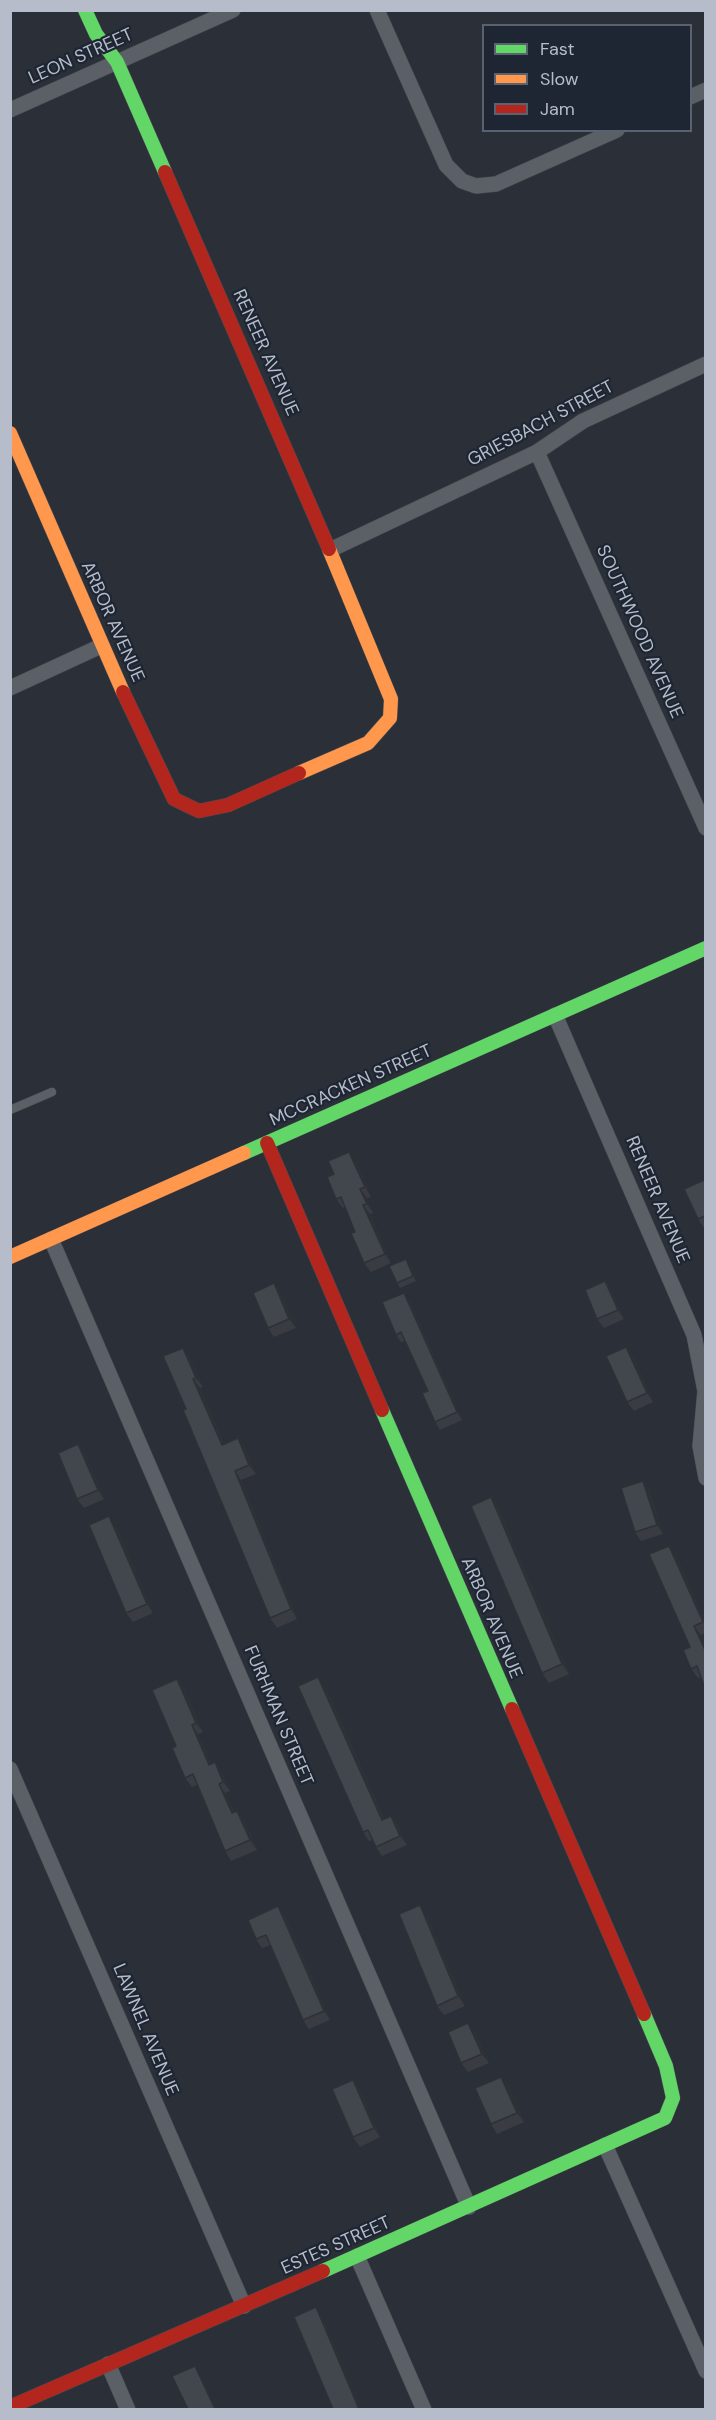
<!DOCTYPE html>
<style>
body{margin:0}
#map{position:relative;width:716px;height:2420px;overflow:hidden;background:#2b3038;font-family:"DM Sans",sans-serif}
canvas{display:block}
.frame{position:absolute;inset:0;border:12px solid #b6bcc9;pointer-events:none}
.legend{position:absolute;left:482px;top:24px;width:210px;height:108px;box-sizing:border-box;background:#1e2633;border:2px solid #5b626f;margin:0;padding:8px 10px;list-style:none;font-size:18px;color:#b6bcc9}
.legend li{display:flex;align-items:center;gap:12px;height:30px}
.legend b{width:30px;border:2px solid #5b626f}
</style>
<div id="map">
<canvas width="716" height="2420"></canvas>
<div class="frame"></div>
<ul class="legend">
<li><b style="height:8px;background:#63d668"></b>Fast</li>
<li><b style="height:8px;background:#ff974d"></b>Slow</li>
<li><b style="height:8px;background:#b3261e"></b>Jam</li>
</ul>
</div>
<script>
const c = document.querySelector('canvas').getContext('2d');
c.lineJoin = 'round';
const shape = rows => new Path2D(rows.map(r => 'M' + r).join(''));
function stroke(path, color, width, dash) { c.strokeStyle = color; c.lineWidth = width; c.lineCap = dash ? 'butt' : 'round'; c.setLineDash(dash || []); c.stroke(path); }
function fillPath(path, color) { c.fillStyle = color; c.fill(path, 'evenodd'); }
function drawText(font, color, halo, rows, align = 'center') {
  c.font = font + ' "DM Sans",sans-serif'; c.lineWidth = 4.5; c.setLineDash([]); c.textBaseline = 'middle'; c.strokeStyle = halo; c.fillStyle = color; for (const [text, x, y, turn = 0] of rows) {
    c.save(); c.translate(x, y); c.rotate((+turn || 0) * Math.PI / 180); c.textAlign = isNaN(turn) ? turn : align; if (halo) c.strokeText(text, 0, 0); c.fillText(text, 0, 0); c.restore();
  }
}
const lane = shape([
 [10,1110,52,1092]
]);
const street = shape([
 [377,10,446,165,462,181,476,186,496,184,617,130],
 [690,97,706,90],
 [10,110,233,10],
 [537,452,706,828],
 [330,550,537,452,583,421,706,364],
 [10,688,101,646],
 [555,1015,694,1335,705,1391,700,1446,706,1478],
 [51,1239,469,2207],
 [10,1769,244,2306],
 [605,2145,706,2371],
 [357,2256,424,2410],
 [108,2364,128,2410]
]);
const fast = shape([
 [85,10,96,34,117,62,165,172],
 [244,1153,706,948],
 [382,1410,512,1709],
 [323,2271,665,2118,673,2098,666,2066,644,2014]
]);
const slow = shape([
 [10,433,123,692],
 [299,773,368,743,390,718,391,699,329,549],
 [10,1257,244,1153]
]);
const jam = shape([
 [165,172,329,549],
 [123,692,174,799,199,811,228,805,299,773],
 [267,1143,382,1410],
 [512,1709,644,2014],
 [10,2407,323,2271]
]);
const wall = shape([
 [356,1161,371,1197,367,1198,373,1213,370,1214,391,1263,371,1272,364,1263,355,1232,345,1207,343,1208,336,1199,334,1174],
 [705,1182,705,1228,704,1228,698,1219],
 [409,1264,416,1281,400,1288,397,1283],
 [605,1281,611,1290,624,1319,604,1328,597,1319],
 [274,1283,280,1293,296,1328,274,1337,268,1328],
 [409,1300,462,1420,440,1430,435,1422,428,1391,405,1341,401,1342,396,1335],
 [183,1348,189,1357,203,1387,200,1388,224,1444,238,1438,244,1447,256,1474,241,1480,297,1619,277,1628,270,1618,186,1409],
 [633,1356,653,1402,634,1411,627,1402],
 [78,1444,85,1453,104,1499,84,1508,77,1499],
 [643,1481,649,1490,663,1534,641,1541,635,1532],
 [491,1497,498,1507,569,1674,549,1683,542,1673],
 [116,1526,153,1613,133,1622,126,1613],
 [676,1555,705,1622,705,1633,701,1635,701,1677,698,1678,691,1669,690,1647],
 [325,1686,384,1819,391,1816,398,1825,407,1845,382,1856,376,1847,373,1840,369,1841,363,1832],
 [184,1688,203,1732,198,1734,211,1764,215,1762,221,1771,230,1791,225,1793,234,1812,237,1811,244,1820,257,1850,231,1861,225,1851,197,1785,192,1787,185,1778,176,1746],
 [278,1906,285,1916,330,2020,309,2029,303,2020,270,1945,262,1948,256,1939],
 [426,1915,465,2006,444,2015,437,2006],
 [475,2032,489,2063,468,2072,461,2063],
 [501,2077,508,2086,524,2122,497,2134,491,2124],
 [359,2089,380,2137,360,2147,353,2137]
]);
const shadedWall = shape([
 [349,1152,356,1161,371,1197,365,1187],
 [360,1189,367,1198,373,1213,367,1204],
 [363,1205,370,1214,391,1263,385,1254],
 [406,1259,409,1264,416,1281,413,1276],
 [605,1281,611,1290,624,1319,618,1310],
 [274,1283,280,1293,296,1328,289,1319],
 [404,1293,409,1300,462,1420,457,1412],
 [626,1347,633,1356,653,1402,647,1393],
 [183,1348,189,1357,203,1387,196,1378],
 [193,1379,200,1388,228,1454,222,1445],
 [238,1438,244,1447,256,1474,249,1465],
 [78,1444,85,1453,104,1499,98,1490],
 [235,1471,241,1480,297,1619,291,1609],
 [643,1481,649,1490,663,1534,657,1525],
 [491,1497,498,1507,569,1674,562,1664],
 [109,1516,116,1526,153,1613,147,1604],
 [669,1546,676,1555,705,1622,705,1625],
 [694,1626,701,1635,705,1645,705,1650],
 [318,1677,325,1686,388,1829,382,1820],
 [177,1679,184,1688,203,1732,196,1723],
 [192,1725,198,1734,215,1774,209,1765],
 [215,1762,221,1771,230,1791,223,1782],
 [219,1784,225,1793,238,1822,232,1813],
 [237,1811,244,1820,257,1850,250,1840],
 [391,1816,398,1825,407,1845,400,1836],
 [420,1905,426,1915,465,2006,458,1996],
 [278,1906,285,1916,330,2020,324,2011],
 [468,2023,475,2032,489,2063,482,2054],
 [501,2077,508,2086,524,2122,517,2113],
 [353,2080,359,2089,380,2137,374,2128],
 [316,2307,322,2316,362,2409,359,2409],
 [195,2366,201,2375,217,2409,215,2409]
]);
const building = shape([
 [349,1152,365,1187,360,1189,367,1204,363,1205,385,1254,364,1263,351,1233,355,1232,341,1197,336,1199,327,1177,334,1174,328,1161,349,1152],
 [704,1180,705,1183,705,1216,698,1219,684,1189,704,1180],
 [406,1259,413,1276,397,1283,389,1266,406,1259],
 [605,1281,618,1310,597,1319,585,1290,605,1281],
 [274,1283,289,1319,268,1328,253,1293,274,1283],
 [404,1293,457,1412,435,1422,422,1393,428,1391,401,1332,396,1335,382,1302,404,1293],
 [626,1347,647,1393,627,1402,606,1356,626,1347],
 [183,1348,196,1378,193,1379,222,1445,238,1438,249,1465,235,1471,291,1609,270,1618,183,1410,186,1409,163,1356,183,1348],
 [78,1444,98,1490,77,1499,58,1453,78,1444],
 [643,1481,657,1525,635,1532,621,1488,643,1481],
 [491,1497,562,1664,542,1673,471,1506,491,1497],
 [109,1516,147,1604,126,1613,89,1525,109,1516],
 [669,1546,703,1622,694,1626,705,1650,705,1688,697,1666,691,1669,683,1650,690,1647,649,1554,669,1546],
 [318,1677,382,1820,391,1816,400,1836,376,1847,368,1830,363,1832,298,1686,318,1677],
 [177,1679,196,1723,192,1725,209,1765,215,1762,223,1782,219,1784,232,1813,237,1811,250,1840,225,1851,193,1774,185,1778,172,1748,176,1746,152,1690,177,1679],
 [420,1905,458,1996,437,2006,399,1914,420,1905],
 [278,1906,324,2011,303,2020,266,1935,256,1939,248,1920,278,1906],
 [468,2023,482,2054,461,2063,448,2032,468,2023],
 [501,2077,517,2113,491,2124,475,2088,501,2077],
 [353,2080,374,2128,353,2137,332,2089,353,2080],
 [316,2307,359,2409,333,2409,294,2317,316,2307],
 [195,2366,215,2409,188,2409,172,2376,195,2366]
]);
const streetNames = [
 ["LEON STREET",81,57,-24],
 ["RENEER AVENUE",265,353,66],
 ["GRIESBACH STREET",541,424,-28],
 ["ARBOR AVENUE",112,622,66],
 ["SOUTHWOOD AVENUE",639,632,66],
 ["MCCRACKEN STREET",351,1086,-24],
 ["RENEER AVENUE",657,1200,67],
 ["ARBOR AVENUE",491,1618,67],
 ["FURHMAN STREET",278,1716,67],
 ["LAWNEL AVENUE",145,2030,67],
 ["ESTES STREET",336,2246,-24]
];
stroke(lane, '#474b51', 9);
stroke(street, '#474b51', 16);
stroke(fast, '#474b51', 15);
stroke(slow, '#474b51', 15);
stroke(jam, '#474b51', 15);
stroke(lane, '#5b5f66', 8);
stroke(street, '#5b5f66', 15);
stroke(fast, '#63d668', 14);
stroke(slow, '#ff974d', 14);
stroke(jam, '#b3261e', 14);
fillPath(wall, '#393c42');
fillPath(shadedWall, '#2e3136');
fillPath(building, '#42464d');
stroke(building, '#2e3136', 1.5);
drawText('18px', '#b6bcc9', '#1e2633', streetNames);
</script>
